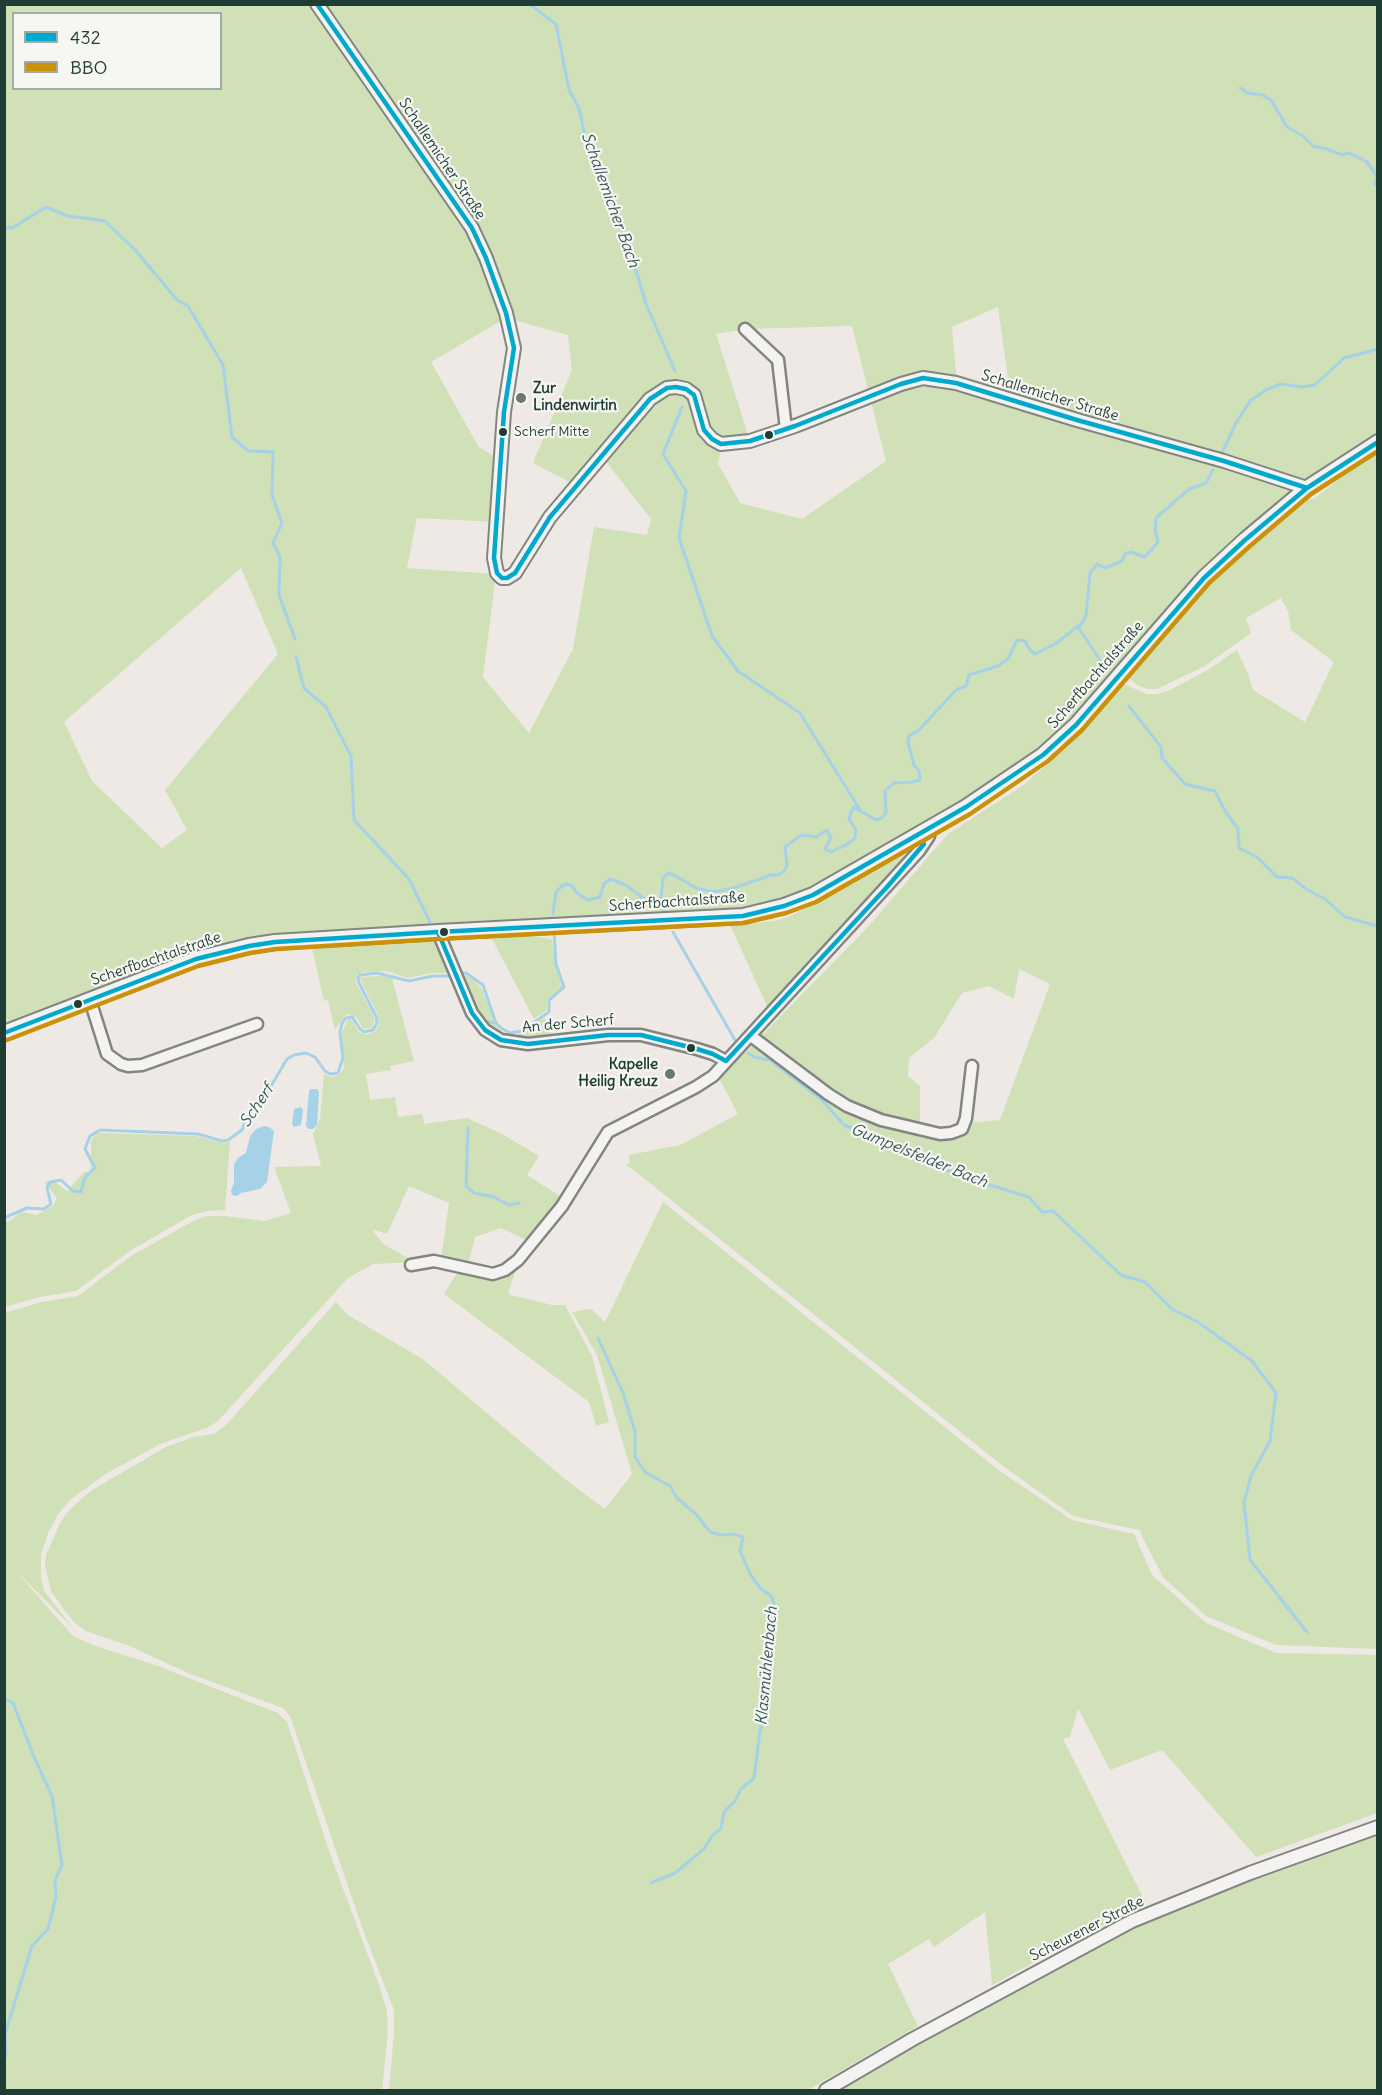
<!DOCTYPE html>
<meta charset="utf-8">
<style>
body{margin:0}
#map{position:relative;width:1382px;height:2095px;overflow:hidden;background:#efe9e5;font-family:Delius,sans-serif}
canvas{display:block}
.frame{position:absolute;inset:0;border:6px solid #1f3d34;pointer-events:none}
.legend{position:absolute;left:12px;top:12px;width:210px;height:78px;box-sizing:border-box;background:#f6f6f2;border:2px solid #a0aca6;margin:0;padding:8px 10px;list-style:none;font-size:18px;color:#1f3d34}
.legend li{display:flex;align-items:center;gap:12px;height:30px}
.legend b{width:30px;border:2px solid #a0aca6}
</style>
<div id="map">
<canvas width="1382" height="2095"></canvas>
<div class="frame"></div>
<ul class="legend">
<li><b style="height:8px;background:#00a9ce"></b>432</li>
<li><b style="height:8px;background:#cc910a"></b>BBO</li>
</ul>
</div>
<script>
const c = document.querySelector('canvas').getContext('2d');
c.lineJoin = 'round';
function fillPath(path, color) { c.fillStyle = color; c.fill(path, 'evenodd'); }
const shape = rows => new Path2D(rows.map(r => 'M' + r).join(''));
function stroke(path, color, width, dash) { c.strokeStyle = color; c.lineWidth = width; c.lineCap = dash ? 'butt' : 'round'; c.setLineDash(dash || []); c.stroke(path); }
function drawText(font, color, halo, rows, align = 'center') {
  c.font = font + ' Delius,sans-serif'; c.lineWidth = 4.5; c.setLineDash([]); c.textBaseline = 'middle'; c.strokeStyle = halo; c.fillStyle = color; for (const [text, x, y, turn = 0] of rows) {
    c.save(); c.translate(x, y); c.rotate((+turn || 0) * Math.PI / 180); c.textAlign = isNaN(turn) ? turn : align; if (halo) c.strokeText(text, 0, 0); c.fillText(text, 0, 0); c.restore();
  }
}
const green = shape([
 [4,5,1377,5,1377,432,1305,479,1198,449,1287,487,1291,493,1206,568,1160,616,1076,717,1043,747,1000,779,812,891,783,903,740,911,333,931,247,939,209,947,5,1023],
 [14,14,220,14,220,88,14,88],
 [998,307,1011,400,957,383,952,327],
 [506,318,568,335,572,370,533,463,577,486,601,455,651,519,647,535,594,527,573,649,529,733,483,677,496,574,407,568,417,518,497,522,501,461,478,446,431,362],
 [852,326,886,461,802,519,740,503,718,464,722,444,750,441,716,334,745,329],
 [241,568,278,654,165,790,187,830,162,848,92,781,64,722],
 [1377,454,1377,1649,1276,1645,1206,1616,1163,1577,1139,1530,1073,1516,999,1463,635,1171,625,1165,630,1163,629,1155,680,1145,738,1114,719,1078,753,1044,759,1046,846,1108,952,1136,956,1137,966,1123,1000,1120,1050,984,1019,969,1014,999,989,986,962,993,934,1038,909,1058,908,1076,920,1086,920,1128,850,1104,759,1038,867,928,948,834,1022,786,1069,746,1124,684,1146,694,1158,694,1170,690,1206,671,1237,650,1248,674,1253,690,1305,722,1334,662,1291,630,1288,611,1281,598,1246,618,1251,633,1203,667,1157,689,1147,689,1137,685,1129,678,1198,595,1247,549,1271,528,1309,499,1314,499,1354,467],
 [915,846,915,851,768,1008,730,925,774,921,788,917,832,895],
 [532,936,552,939,555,964,562,987,547,999,547,1010,534,1019,491,937],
 [430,940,439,946,450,973,432,973,408,978,386,971,363,972,357,975,356,983,374,1016,374,1023,372,1028,363,1029,357,1018,349,1014,345,1016,335,1030,328,1000,324,1001,312,948],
 [465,975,475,980,483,991,496,1026,504,1033,515,1036,544,1018,551,1024,551,1037,528,1040,508,1036,488,1026,474,1002],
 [379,976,392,978,414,1061,390,1066,391,1070,366,1074,370,1100,395,1097,398,1117,422,1114,424,1124,467,1118,502,1134,539,1156,527,1175,563,1198,530,1242,501,1228,475,1237,468,1265,441,1260,449,1203,409,1186,387,1234,372,1229,383,1244,415,1262,373,1264,348,1278,217,1422,206,1428,160,1444,104,1475,71,1499,58,1514,49,1531,41,1554,41,1579,45,1592,73,1628,15,1570,73,1636,93,1645,158,1666,278,1713,287,1722,329,1851,378,1982,387,2011,388,2033,382,2090,5,2090,4,1313,42,1302,78,1296,131,1256,195,1220,207,1216,225,1216,265,1221,291,1213,274,1167,321,1166,313,1134,320,1119,324,1074,330,1077,339,1075,344,1068,342,1032,348,1019,351,1019,358,1031,363,1034,370,1034,375,1031,379,1024,378,1015,360,979,361,977],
 [97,1133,196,1136,223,1143,230,1142,225,1210,207,1211,192,1215,128,1252,76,1291,40,1297,5,1307,5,1222,10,1221,21,1212,37,1215,53,1206,57,1198,44,1182,55,1182,67,1191,84,1172,89,1172,91,1166,91,1140],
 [663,1202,997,1469,1072,1520,1134,1534,1152,1575,1206,1623,1276,1653,1377,1655,1377,1813,1256,1857,1162,1750,1110,1770,1078,1708,1070,1737,1063,1739,1147,1905,1097,1928,992,1985,985,1912,934,1947,929,1939,888,1964,918,2026,808,2090,389,2090,394,2033,394,2010,362,1927,290,1716,283,1708,188,1673,132,1647,86,1631,76,1624,65,1611,51,1591,45,1566,46,1555,61,1521,70,1509,92,1490,166,1447,193,1437,214,1434,225,1426,336,1302,348,1315,424,1360,565,1479,605,1509,632,1474,597,1355,572,1312,591,1309,605,1322],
 [518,1264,508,1293,511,1295,552,1305,565,1305,592,1356,609,1422,596,1426,589,1402,444,1294,459,1270,489,1278],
 [1377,1832,1377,2090,837,2090,924,2040,1145,1921,1250,1879]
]);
const water = shape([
 [311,1089,317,1089,319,1092,317,1125,313,1129,309,1129,306,1126,309,1091],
 [301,1107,303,1110,301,1125,294,1127,292,1124,294,1109],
 [264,1126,269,1127,274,1131,267,1182,260,1189,241,1193,237,1196,232,1195,231,1191,234,1183,234,1164,238,1158,246,1153,250,1136,256,1129]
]);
const stream = shape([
 [529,4,556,24,569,90,579,108,588,151,629,247,646,304,675,371],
 [1240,88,1248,93,1263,95,1271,100,1287,127,1303,136,1313,146,1327,149,1342,155,1349,153,1366,161,1377,176,1375,184,1378,186],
 [4,227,12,228,46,207,68,216,105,221,137,252,177,300,188,306,223,365,232,437,248,451,273,452,272,495,282,523,273,543,280,557,279,595,295,639],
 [682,407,663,454,686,491,679,538,712,636,738,671,800,713,860,810],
 [1222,453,1236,423,1250,401,1266,390,1281,384,1302,387,1315,385,1344,358,1378,349],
 [1078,627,1102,663],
 [296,657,304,688,326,707,351,756,354,820,409,879,430,922],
 [1129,706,1161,747,1162,758,1185,784,1215,791,1225,811,1238,829,1239,848,1257,857,1277,877,1292,878,1306,889,1325,899,1345,917,1378,926],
 [661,899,664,910],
 [553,914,556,892,562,886,567,884,572,886,578,894,588,900,600,897,604,884,610,879,626,885,647,901,654,903,661,899,663,878,668,873,674,875,696,888,713,892,734,888,771,875,778,875,784,871,787,865,785,847,801,835,816,837,827,830,831,838,825,849,831,852,846,845,855,838,856,830,849,819,853,807,876,820,882,818,886,812,885,791,894,783,913,782,920,780,919,771,914,765,908,742,909,736,919,730,956,690,966,686,969,675,998,666,1008,659,1017,640,1025,641,1030,650,1035,654,1055,644,1082,623,1086,615,1090,573,1097,564,1105,568,1122,561,1125,554,1131,552,1145,557,1158,542,1155,530,1156,518,1189,489,1206,483,1213,470],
 [673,932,735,1040],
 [460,973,466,973,483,985,496,1023,501,1028,510,1033,521,1031,549,1012,549,1000,564,987,556,964,554,931],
 [489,1022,496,1023],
 [748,1053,754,1057,770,1060,822,1100,844,1125,879,1139,919,1159,967,1178,1029,1197,1042,1212,1053,1211,1121,1275,1145,1282,1172,1309,1198,1322,1252,1361,1276,1393,1270,1441,1251,1476,1244,1502,1250,1560,1307,1632],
 [468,1128,466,1186,474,1193,494,1197,509,1205,519,1203],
 [4,1218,27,1208,44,1209,51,1204,47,1188,50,1182,61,1180,73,1191,81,1192,85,1177,95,1168,85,1149,90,1136,100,1130,198,1134,222,1141,228,1140,242,1130,248,1114,260,1105,287,1059,294,1055,306,1053,315,1057,325,1071,330,1074,338,1073,343,1058,340,1032,342,1023,346,1018,352,1017,360,1029,364,1032,373,1030,377,1023,376,1016,359,983,358,978,360,975,377,973,409,981,433,976,451,976],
 [598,1338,623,1393,635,1431,635,1457,645,1472,670,1486,677,1498,696,1514,710,1532,720,1535,732,1534,743,1537,740,1551,751,1576,761,1589,772,1597,775,1608,772,1644,765,1669,766,1710,760,1731,754,1778,741,1789,735,1801,724,1812,721,1828,712,1836,704,1849,675,1873,651,1883],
 [4,1698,13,1703,34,1757,52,1796,62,1865,55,1880,56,1897,48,1929,32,1946,5,2034,6,2056,4,2058]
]);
const minor = shape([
 [745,329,778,360,786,429],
 [438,932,472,1013,485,1030,501,1040,528,1044,608,1035,641,1035,697,1049,713,1054,726,1061],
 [90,1000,107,1054,121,1064,128,1066,142,1065,257,1024],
 [751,1036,828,1094,847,1106,881,1120,940,1134,951,1133,962,1129,966,1118,972,1066],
 [411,1265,434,1261,493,1274,505,1270,518,1260,562,1206,608,1132,696,1087,713,1076,919,851,929,836,930,829]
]);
const tertiary = shape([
 [317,4,472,228,486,258,506,313,514,348,504,412,494,558,497,573,502,578,507,578,515,573,550,517,650,399,667,388,676,387,686,389,694,395,704,430,712,439,721,444,750,441,795,426,901,384,923,378,956,383,1077,420,1224,461,1307,488],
 [826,2090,913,2039,1132,1921,1250,1873,1378,1827]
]);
const secondary = shape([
 [4,1033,196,959,249,946,275,942,438,932,743,916,784,906,813,895,966,807,1043,755,1076,725,1204,578,1245,540,1307,488,1378,442]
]);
const bus1 = shape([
 [317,4,472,228,486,258,506,313,514,348,504,412,494,558,497,573,502,578],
 [502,578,507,578,515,573,550,517,650,399,667,388,676,387,686,389,694,395,704,430,712,439,721,444,750,441,795,426,901,384,923,378,956,383,1077,420,1224,461,1307,488],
 [438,932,472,1013,485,1030,501,1040,528,1044,608,1035,641,1035,697,1049,713,1054,726,1061,887,887,924,844],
 [4,1033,196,959,249,946,275,942,438,932,743,916,784,906,813,895,966,807,1043,755,1076,725,1204,578,1245,540,1307,488,1378,442]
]);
const bus2 = shape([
 [7,1040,198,966,250,953,276,949,438,939,743,923,786,913,816,902,970,814,1048,761,1082,730,1209,583,1250,546,1311,494,1378,451]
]);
const markers = [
 [521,398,6,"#687972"],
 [503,432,5,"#1f3d34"],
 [769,435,5,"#1f3d34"],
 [444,932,5,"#1f3d34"],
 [78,1004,5,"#1f3d34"],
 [691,1048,5,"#1f3d34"],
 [670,1074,6,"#687972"]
];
const busNames = [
 ["Scherf Mitte",514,432]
];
const streetNames = [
 ["Schallemicher Straße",442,159,56],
 ["Schallemicher Straße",1050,396,17],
 ["Scherfbachtalstraße",1096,675,-49],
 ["Scherfbachtalstraße",677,902,-4],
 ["Scherfbachtalstraße",156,959,-19],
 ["An der Scherf",568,1024,-5],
 ["Scheurener Straße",1087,1929,-27]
];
const poiNames = [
 ["Zur",533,389],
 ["Lindenwirtin",533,406],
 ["Kapelle",658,1065,"right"],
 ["Heilig Kreuz",658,1082,"right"]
];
const waterNames = [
 ["Schallemicher Bach",610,200,70],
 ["Scherf",257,1106,-56],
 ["Gumpelsfelder Bach",919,1156,22],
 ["Klasmühlenbach",767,1666,-85]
];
fillPath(green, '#d0e0b7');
fillPath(water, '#a6d2e7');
stroke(stream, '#a6d2e7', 3);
stroke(minor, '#828581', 15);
stroke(tertiary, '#828581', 16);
stroke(secondary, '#828581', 18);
stroke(minor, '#f4f3f1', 10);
stroke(tertiary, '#f4f3f1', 12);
stroke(secondary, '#f4f3f1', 14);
stroke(bus1, '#00a9ce', 4.5);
stroke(bus2, '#cc910a', 4.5);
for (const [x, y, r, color] of markers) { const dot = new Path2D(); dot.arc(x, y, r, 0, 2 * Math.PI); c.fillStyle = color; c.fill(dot); stroke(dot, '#f6f6f2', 2); }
drawText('14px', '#1f3d34', '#f6f6f2', busNames, 'left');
drawText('15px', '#1f3d34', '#f6f6f2', streetNames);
drawText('bold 15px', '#1f3d34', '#f6f6f2', poiNames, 'left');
drawText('italic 16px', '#345958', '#f6f6f2', waterNames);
</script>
